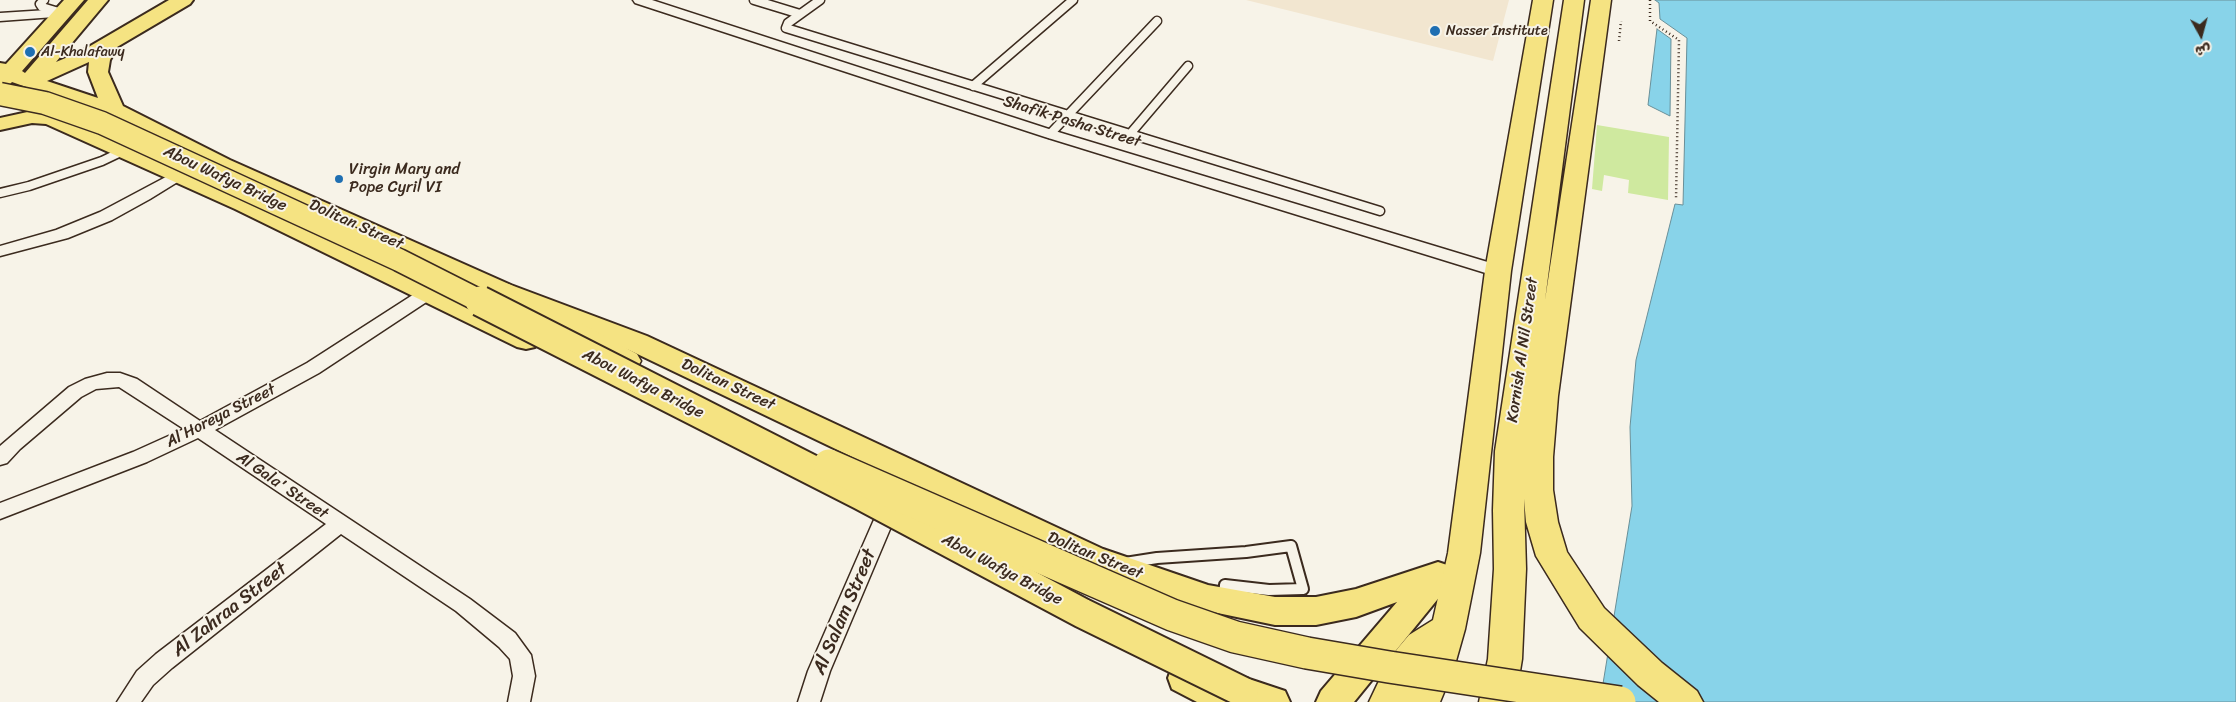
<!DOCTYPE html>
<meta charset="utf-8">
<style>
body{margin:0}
#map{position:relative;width:2236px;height:702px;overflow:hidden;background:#f7f3e8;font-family:Sriracha,"Playpen Sans Arabic",sans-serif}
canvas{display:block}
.north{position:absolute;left:2176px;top:10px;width:50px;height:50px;-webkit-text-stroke:4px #f7f3e8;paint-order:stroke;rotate:173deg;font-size:14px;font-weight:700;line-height:20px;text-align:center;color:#3b2a1e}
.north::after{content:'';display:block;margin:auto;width:18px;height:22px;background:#3b2a1e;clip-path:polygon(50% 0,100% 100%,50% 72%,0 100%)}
</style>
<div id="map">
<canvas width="2236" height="702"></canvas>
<div class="north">ش</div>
</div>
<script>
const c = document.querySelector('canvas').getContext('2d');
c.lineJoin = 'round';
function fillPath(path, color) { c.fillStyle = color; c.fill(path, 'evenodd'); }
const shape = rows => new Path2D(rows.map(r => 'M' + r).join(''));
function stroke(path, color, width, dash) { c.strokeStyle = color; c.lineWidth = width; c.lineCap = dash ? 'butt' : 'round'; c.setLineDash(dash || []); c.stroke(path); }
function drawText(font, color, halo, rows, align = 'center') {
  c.font = font + ' Sriracha,sans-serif'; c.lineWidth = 4; c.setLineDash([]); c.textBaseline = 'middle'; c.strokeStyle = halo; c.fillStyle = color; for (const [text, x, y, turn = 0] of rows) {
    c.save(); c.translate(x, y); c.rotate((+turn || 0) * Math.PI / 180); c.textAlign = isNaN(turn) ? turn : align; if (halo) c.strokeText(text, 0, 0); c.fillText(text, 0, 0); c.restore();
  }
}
const built = shape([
 [1246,0,1509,0,1493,61]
]);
const green = shape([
 [1597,125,1669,137,1668,200,1628,193,1629,180,1604,175,1602,191,1592,189]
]);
const water = shape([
 [1655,0,2236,0,2236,702,1600,702,1632,506,1630,427,1636,360,1675,204,1683,205,1687,38,1660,19,1659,3,1655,0],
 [1657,29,1671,39,1670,116,1648,105,1657,29]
]);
const path = shape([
 [1650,0,1650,21,1679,40,1676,200],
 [1619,41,1621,21]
]);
const laneFar1 = shape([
 [44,0,40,4,42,7,62,13],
 [754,0,800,14],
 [820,0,788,23,786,28,1380,211],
 [973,86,1073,0],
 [1050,134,1157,21],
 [1130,134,1188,66],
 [0,193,29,186,102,161,125,150]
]);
const lane = shape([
 [1125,563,1157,558,1246,552,1291,546,1303,589,1269,590,1225,585,1224,599]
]);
const street = shape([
 [633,0,652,0,1055,131,1504,267,1506,271,1504,275,1498,277,1492,275,1045,137,635,3,633,0],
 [63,9,68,10,69,13,68,16,0,21,0,13,63,9],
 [179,170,184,172,187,175,184,178,150,199,112,220,68,238,0,256,0,246,56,230,100,212,179,170],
 [428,287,434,289,436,293,434,297,319,373,215,430,470,599,515,633,531,655,535,676,530,702,508,702,513,676,510,659,499,647,456,611,341,534,172,668,153,685,141,702,117,702,137,671,156,654,326,524,198,438,147,462,0,519,0,503,133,452,184,429,119,387,96,389,81,397,20,449,7,463,0,465,0,446,69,387,85,379,107,373,120,373,137,379,200,421,307,363,422,289,428,287],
 [883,514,890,516,893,522,830,671,820,702,798,702,808,671,873,522,876,516,883,514]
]);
const primary = shape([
 [64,0,84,0,22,71,25,73,88,0,108,0,56,62,80,52,169,0,193,0,190,4,117,47,110,60,108,72,123,106,230,160,511,285,647,336,1103,549,1208,585,1275,597,1316,597,1356,589,1438,562,1450,566,1454,575,1450,584,1354,702,1316,702,1321,691,1397,602,1356,617,1316,625,1275,625,1208,611,1082,567,629,350,493,297,214,170,106,115,12,82,7,87,0,89,0,63,6,64,64,0],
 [89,62,88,72,98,98,47,81,89,62],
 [32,111,58,113,251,199,535,333,539,340,535,347,526,349,517,347,235,209,46,124,32,123,0,130,0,118,32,111],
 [1184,663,1226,683,1229,687,1231,681,1243,677,1285,691,1290,702,1197,702,1172,689,1168,678,1172,667,1184,663]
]);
const highway = shape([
 [1533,0,1553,0,1511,271,1480,553,1465,629,1454,668,1440,702,1369,702,1388,662,1398,648,1409,635,1433,620,1448,553,1485,271,1533,0],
 [1564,0,1584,0,1545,300,1591,0,1611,0,1558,396,1553,457,1553,490,1558,522,1567,552,1604,608,1662,663,1697,691,1703,702,1659,702,1638,685,1580,628,1536,556,1526,522,1524,499,1526,569,1522,659,1515,702,1479,702,1488,659,1494,569,1493,510,1495,451,1564,0],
 [502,282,511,285,637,354,641,361,637,368,627,371,617,368,493,297,489,291,493,285,502,282]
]);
const primaryBridgeFar1 = shape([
 [0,94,45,103,102,123,399,260,482,302]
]);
const primaryBridge = shape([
 [480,301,861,495,1082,613,1243,692]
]);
const highwayBridge = shape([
 [829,465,1172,615,1235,637,1307,653,1389,667,1620,702]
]);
const markers = [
 [1435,31,6,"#1f6fb2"],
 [30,52,6,"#1f6fb2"],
 [339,179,5,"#1f6fb2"]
];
const farPoinames = [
 ["Nasser Institute",1446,31],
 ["Al-Khalafawy",41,52]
];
const streetNames = [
 ["Shafik Pasha Street",1072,122,17],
 ["Abou Wafya Bridge",225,179,25],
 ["Dolitan Street",356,225,24],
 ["Kornish Al Nil Street",1523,350,-82],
 ["Abou Wafya Bridge",643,384,27],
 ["Dolitan Street",728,385,25],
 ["Al Horeya Street",221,416,-27],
 ["Al Gala' Street",282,486,34],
 ["Dolitan Street",1095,556,22],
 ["Abou Wafya Bridge",1002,570,28]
];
const poiNames = [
 ["Virgin Mary and",349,170],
 ["Pope Cyril VI",349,188]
];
const nearStreetnames = [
 ["Al Zahraa Street",230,610,-38],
 ["Al Salam Street",845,612,-67]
];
fillPath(built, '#f2e6d0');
fillPath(green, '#cfe99f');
fillPath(water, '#88d3e9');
stroke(water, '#698f98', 1);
stroke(laneFar1, '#3b2a1e', 11);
stroke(lane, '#3b2a1e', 14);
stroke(street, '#3b2a1e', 3);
stroke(primary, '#3b2a1e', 4);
stroke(highway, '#3b2a1e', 3);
stroke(path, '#3b2a1e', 2.5, [1, 3]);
stroke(laneFar1, '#f7f3e8', 8);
stroke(lane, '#f7f3e8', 10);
fillPath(street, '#f7f3e8');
fillPath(primary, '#f5e382');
fillPath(highway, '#f5e382');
stroke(primaryBridgeFar1, '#3b2a1e', 25, []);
stroke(primaryBridge, '#3b2a1e', 33, []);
stroke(highwayBridge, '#3b2a1e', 34, []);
stroke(primaryBridgeFar1, '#f5e382', 22);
stroke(primaryBridge, '#f5e382', 29);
stroke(highwayBridge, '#f5e382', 31);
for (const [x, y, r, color] of markers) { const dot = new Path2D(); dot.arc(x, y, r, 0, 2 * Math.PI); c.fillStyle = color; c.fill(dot); stroke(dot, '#f7f3e8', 2); }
drawText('14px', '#3b2a1e', '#f7f3e8', farPoinames, 'left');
drawText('16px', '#3b2a1e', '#f7f3e8', streetNames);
drawText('16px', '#3b2a1e', '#f7f3e8', poiNames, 'left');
drawText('19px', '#3b2a1e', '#f7f3e8', nearStreetnames);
</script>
